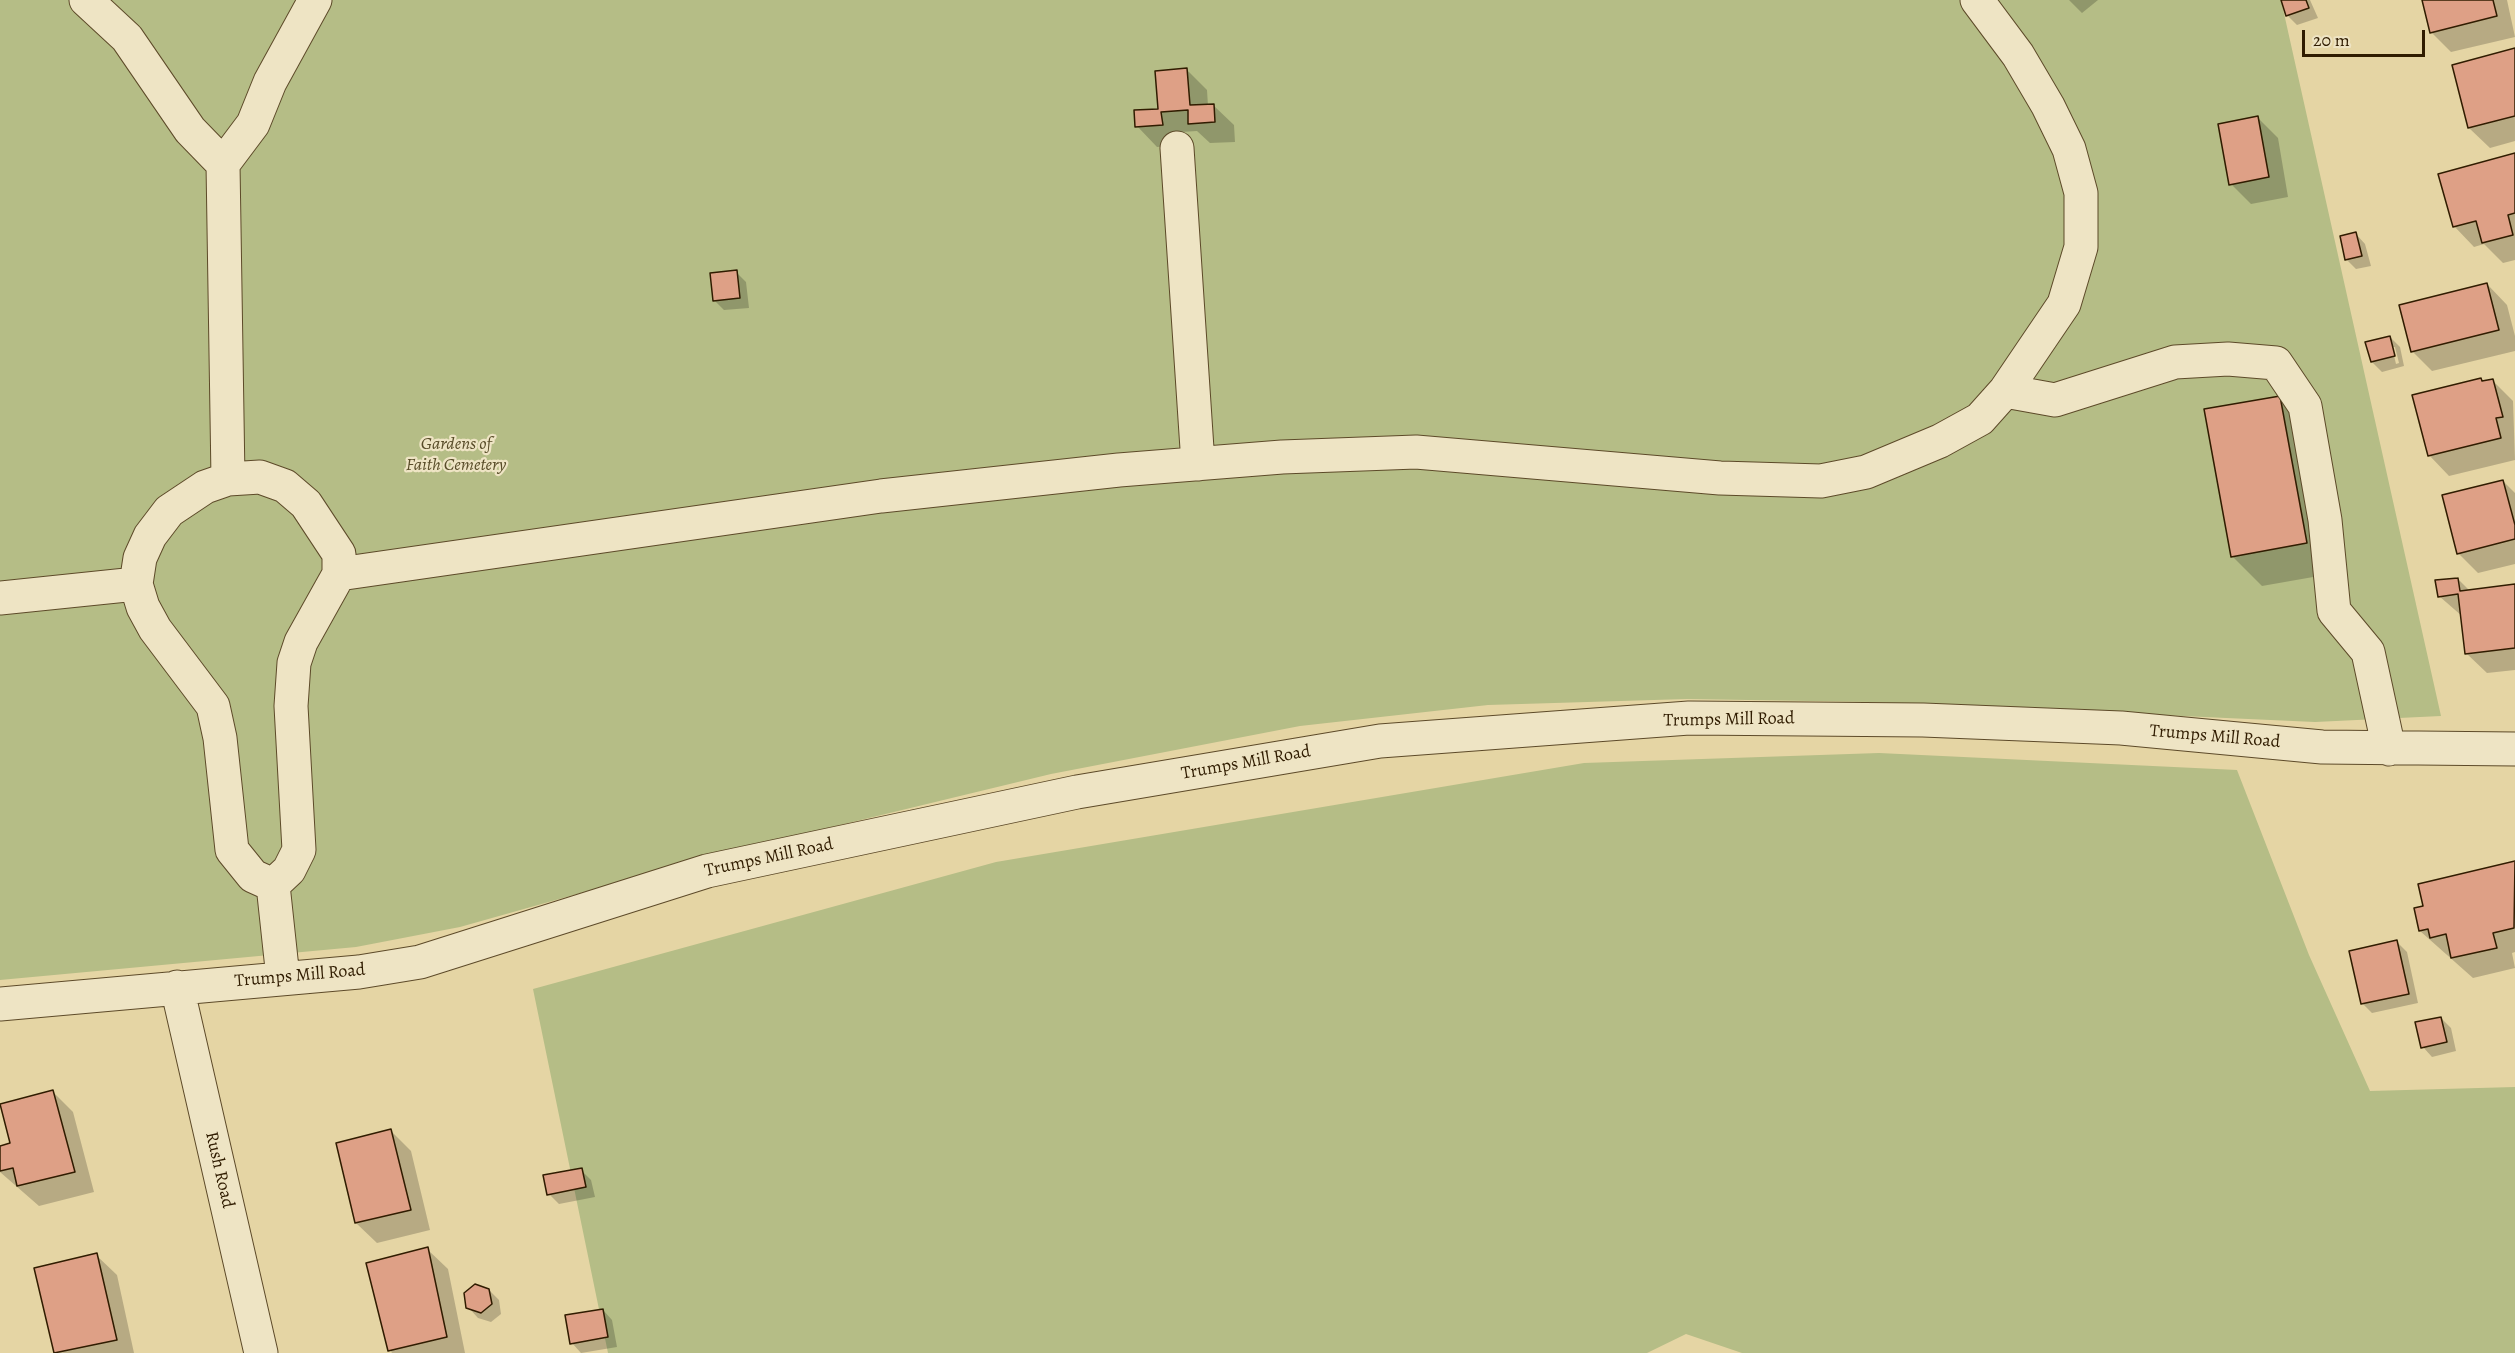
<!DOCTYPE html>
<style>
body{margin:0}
#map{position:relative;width:2515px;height:1353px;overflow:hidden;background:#e5d5a4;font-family:Alegreya,serif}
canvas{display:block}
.scale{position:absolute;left:2302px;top:30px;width:123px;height:27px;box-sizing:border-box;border:3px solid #301c00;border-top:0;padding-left:8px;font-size:18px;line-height:21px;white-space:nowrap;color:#301c00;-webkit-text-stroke:4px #eee4c4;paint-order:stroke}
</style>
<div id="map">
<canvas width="2515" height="1353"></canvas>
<div class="scale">20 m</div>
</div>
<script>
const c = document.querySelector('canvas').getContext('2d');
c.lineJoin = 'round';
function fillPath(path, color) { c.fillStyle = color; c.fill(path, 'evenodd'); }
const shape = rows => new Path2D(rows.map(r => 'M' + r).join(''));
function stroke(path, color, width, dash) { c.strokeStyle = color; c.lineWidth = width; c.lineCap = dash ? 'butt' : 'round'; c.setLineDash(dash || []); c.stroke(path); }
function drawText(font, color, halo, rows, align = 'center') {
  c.font = font + ' Alegreya,serif'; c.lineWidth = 4.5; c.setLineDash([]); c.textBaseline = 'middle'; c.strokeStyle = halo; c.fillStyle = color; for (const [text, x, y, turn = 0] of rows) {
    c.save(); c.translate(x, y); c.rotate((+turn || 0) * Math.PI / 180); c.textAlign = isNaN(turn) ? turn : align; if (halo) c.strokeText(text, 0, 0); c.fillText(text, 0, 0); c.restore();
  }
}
const green = shape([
 [0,0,2281,0,2441,716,2315,722,1871,702,1687,699,1488,705,1300,726,1051,774,712,856,460,927,356,947,0,980],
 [1879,753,2237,770,2309,955,2370,1091,2515,1087,2515,1353,1742,1353,1686,1334,1647,1353,608,1353,533,989,996,862,1584,763]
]);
const shadow = shape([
 [2069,0,2098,0,2082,13],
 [2282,0,2310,0,2318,18,2297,25,2287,15],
 [2423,0,2507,0,2515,37,2451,52,2431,32],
 [2515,50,2515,141,2490,148,2469,128],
 [1187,70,1207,90,1208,106,1213,105,1234,125,1235,142,1210,143,1197,131,1181,132,1182,145,1157,147,1137,126,1159,110],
 [2258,118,2278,138,2288,197,2251,204,2231,184],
 [2515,154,2515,260,2503,263,2484,244,2474,247,2454,226],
 [2356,234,2365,244,2371,266,2356,269,2346,259],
 [736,272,746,282,749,308,724,310,714,300],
 [2487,284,2507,305,2515,336,2515,351,2432,371,2412,351],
 [2390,337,2400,347,2404,366,2382,372,2372,362],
 [2392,347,2395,347,2399,363,2396,364],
 [2492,380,2513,401,2515,460,2449,476,2429,455,2483,383],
 [2279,397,2309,427,2336,573,2262,586,2233,557],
 [2503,481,2515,493,2515,564,2478,573,2458,553],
 [2458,579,2470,591,2515,585,2515,670,2487,673,2466,653,2462,616,2439,596],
 [2515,863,2515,952,2512,953,2515,968,2473,978,2420,931,2425,907,2420,885],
 [2397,942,2407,952,2418,1003,2372,1013,2363,1004],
 [2441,1018,2451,1028,2456,1051,2432,1057,2423,1047],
 [53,1092,73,1112,94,1192,39,1206,0,1172,0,1147,12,1144],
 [391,1131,411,1151,430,1230,377,1243,356,1223],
 [581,1170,591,1180,595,1197,559,1204,549,1194],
 [427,1249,448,1269,465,1353,392,1353,390,1350],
 [96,1255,117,1275,134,1353,55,1353,36,1269],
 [489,1290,499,1300,501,1314,491,1322,478,1318,468,1307],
 [603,1310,612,1320,617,1347,581,1353,572,1343]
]);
const building = shape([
 [2281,0,2306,0,2309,8,2286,16,2281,0],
 [2422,0,2493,0,2497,16,2430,33,2422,0],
 [2515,48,2515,116,2468,128,2452,65,2515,48],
 [1187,68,1190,105,1214,104,1215,122,1188,124,1188,110,1161,112,1163,125,1135,127,1134,110,1158,109,1155,71,1187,68],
 [2258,116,2269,177,2229,185,2218,124,2258,116],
 [2515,153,2515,213,2508,215,2513,235,2482,243,2476,221,2453,227,2438,174,2515,153],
 [2356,232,2362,256,2345,260,2340,236,2356,232],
 [737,270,740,298,713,301,710,273,737,270],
 [2487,283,2499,330,2411,352,2399,305,2487,283],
 [2390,336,2395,356,2371,362,2365,342,2390,336],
 [2481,378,2482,381,2493,379,2503,417,2496,418,2501,438,2428,456,2412,395,2481,378],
 [2280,396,2307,543,2231,557,2204,409,2280,396],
 [2503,480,2515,525,2515,539,2457,554,2442,495,2503,480],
 [2458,578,2460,591,2515,584,2515,648,2465,654,2458,594,2438,597,2435,580,2458,578],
 [2515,861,2514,928,2493,933,2497,948,2451,958,2446,934,2430,938,2428,929,2419,931,2414,908,2423,906,2418,884,2515,861],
 [2397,940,2409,994,2361,1004,2349,951,2397,940],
 [2441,1017,2447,1042,2421,1048,2415,1022,2441,1017],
 [53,1090,75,1172,17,1186,13,1168,0,1171,0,1146,10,1143,0,1104,53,1090],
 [391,1129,411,1210,355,1223,336,1143,391,1129],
 [582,1168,586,1187,547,1195,543,1175,582,1168],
 [428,1247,447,1337,388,1351,366,1263,428,1247],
 [97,1253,117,1340,54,1353,34,1268,97,1253],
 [475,1284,489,1289,492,1304,481,1313,466,1308,464,1293,475,1284],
 [603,1309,608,1337,570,1344,565,1315,603,1309]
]);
const minor = shape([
 [86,0,127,38,190,130,223,164],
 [1177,148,1198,464],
 [2005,391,2055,400,2175,362,2228,359,2276,363,2305,406,2325,520,2334,611,2368,652,2389,749],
 [228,479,223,164,253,124,270,82,315,0],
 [339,574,881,496,1119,470,1282,457,1416,452,1720,478,1821,481,1866,472,1940,441,1980,419,2005,391,2064,304,2081,247,2081,193,2069,149,2048,106,2018,55,1977,0],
 [0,598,136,584],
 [273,885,253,876,232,850,220,738,213,706,155,629,143,607,136,584,140,558,150,536,169,511,205,487,228,479,260,477,285,486,306,504,339,554,339,574,301,642,294,663,291,706,299,850,289,870,273,885,283,978],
 [177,987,261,1353],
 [0,1004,359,972,420,962,707,871,1077,792,1380,741,1689,718,1923,720,2121,728,2322,747,2515,749]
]);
const parkNames = [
 ["Gardens of",456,445],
 ["Faith Cemetery",456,466]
];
const streetNames = [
 ["Trumps Mill Road",1729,720,-1],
 ["Trumps Mill Road",2215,737,5],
 ["Trumps Mill Road",1246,763,-10],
 ["Trumps Mill Road",769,858,-12],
 ["Trumps Mill Road",300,976,-5],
 ["Rush Road",219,1170,77]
];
fillPath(green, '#b5bd86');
fillPath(shadow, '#0003');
fillPath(building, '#dea086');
stroke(building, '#301c00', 1.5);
stroke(minor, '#5d4a29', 35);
stroke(minor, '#eee4c4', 33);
drawText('italic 18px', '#584c28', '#eee4c4', parkNames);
drawText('18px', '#301c00', '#eee4c4', streetNames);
</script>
